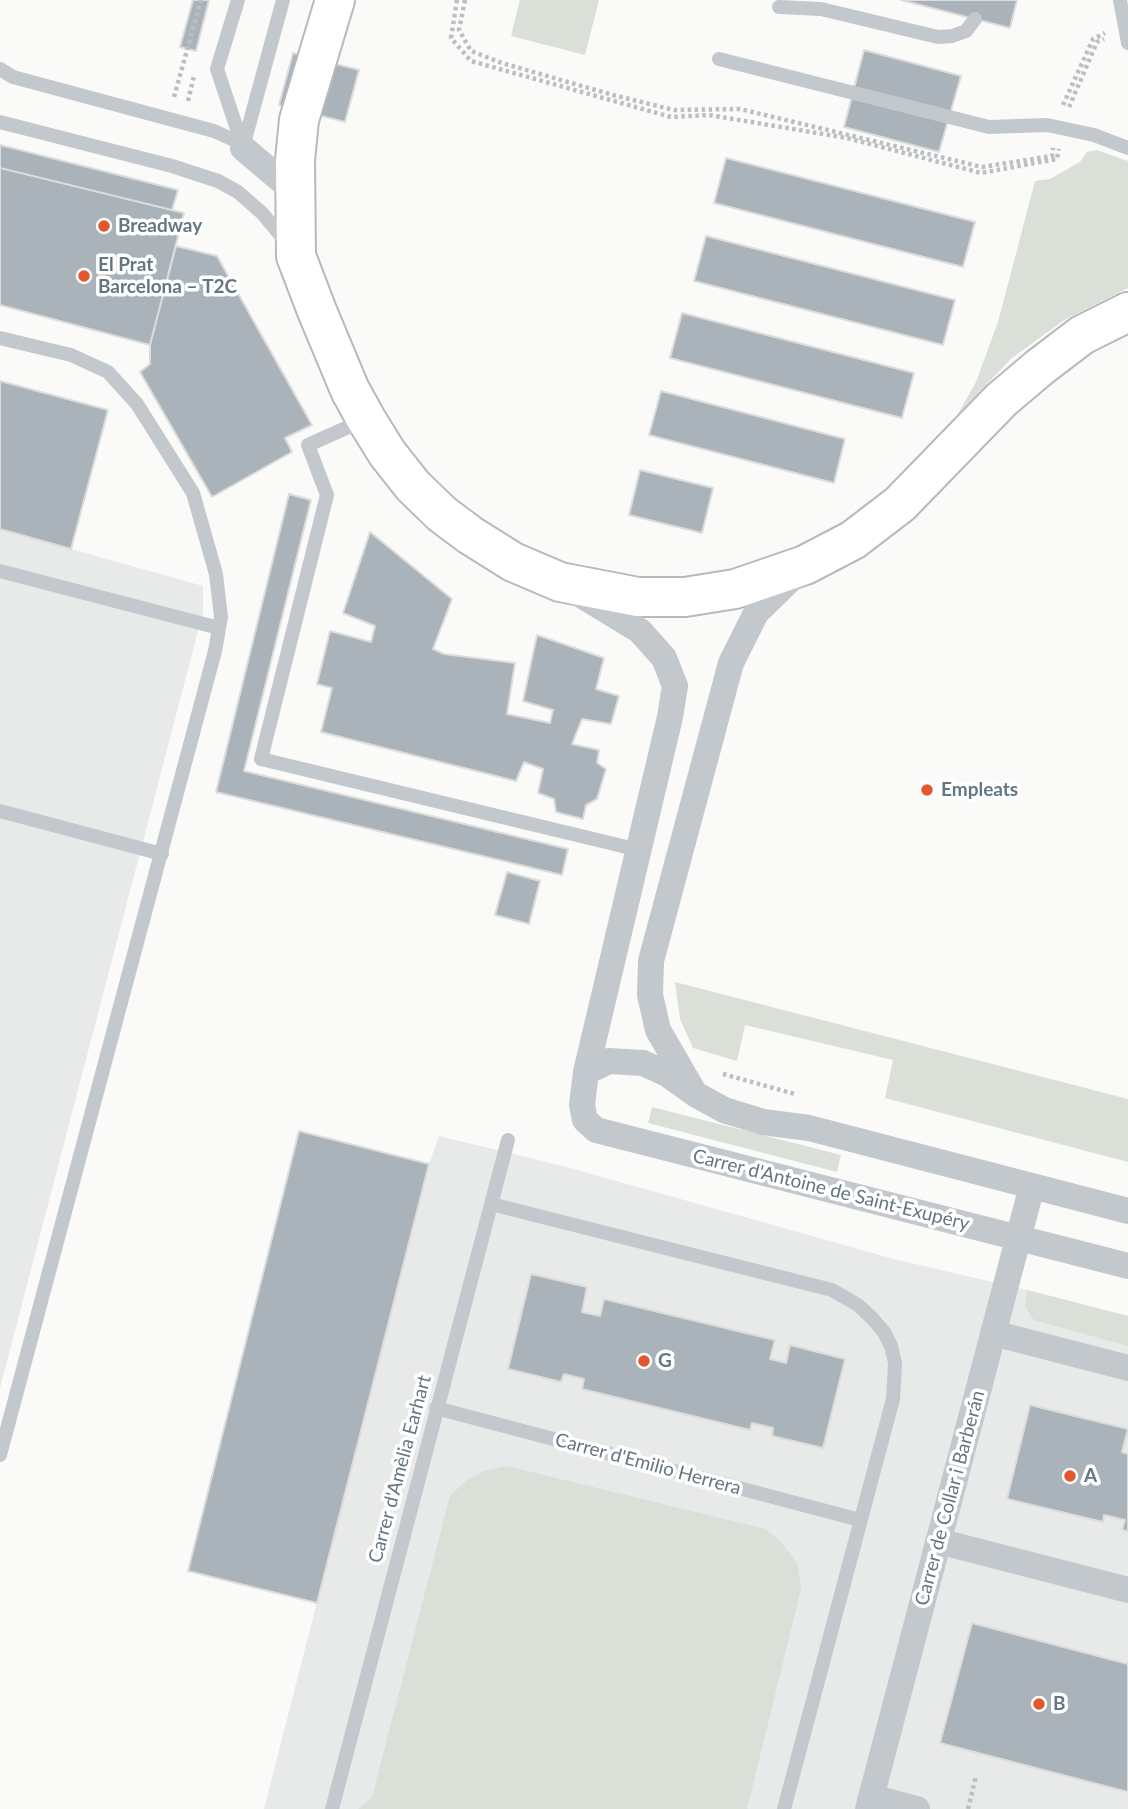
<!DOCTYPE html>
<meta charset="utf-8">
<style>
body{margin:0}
canvas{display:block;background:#fafaf8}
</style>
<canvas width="1128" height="1809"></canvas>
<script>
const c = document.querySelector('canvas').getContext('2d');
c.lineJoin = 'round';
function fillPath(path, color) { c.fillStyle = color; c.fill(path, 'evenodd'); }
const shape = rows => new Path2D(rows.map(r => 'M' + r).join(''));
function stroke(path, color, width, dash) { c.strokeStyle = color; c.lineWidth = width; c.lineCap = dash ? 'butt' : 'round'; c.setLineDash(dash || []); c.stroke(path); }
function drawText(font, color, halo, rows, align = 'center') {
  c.font = font + ' Lato,sans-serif'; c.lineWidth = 7; c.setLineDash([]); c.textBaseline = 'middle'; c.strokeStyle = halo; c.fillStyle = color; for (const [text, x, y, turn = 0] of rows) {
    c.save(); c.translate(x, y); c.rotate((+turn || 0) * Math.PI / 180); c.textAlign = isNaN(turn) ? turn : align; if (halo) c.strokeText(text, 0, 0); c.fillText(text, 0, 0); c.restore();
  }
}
const built = shape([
 [0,529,203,586,203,612,0,1388],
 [439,1136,563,1166,894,1259,1027,1290,1128,1316,1128,1809,264,1809,429,1164]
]);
const green = shape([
 [520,0,599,0,585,55,511,36],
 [1097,150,1128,161,1128,288,1064,320,1012,358,958,414,976,382,998,322,1035,181,1050,179,1080,162,1087,152],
 [675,982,1128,1099,1128,1162,885,1098,893,1060,745,1025,737,1061,693,1048,680,1019],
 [652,1107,841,1155,837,1172,648,1123],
 [1027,1290,1128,1316,1128,1346,1034,1320,1025,1307],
 [507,1466,765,1529,781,1542,798,1565,801,1589,747,1809,358,1809,372,1797,450,1496,466,1481,484,1471]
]);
const building = shape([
 [193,0,209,0,196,51,180,47,193,0],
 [901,0,1017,0,1010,28,901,0],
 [864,50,961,76,939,152,844,127,864,50],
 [293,53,359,70,345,122,279,105,293,53],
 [0,145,178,190,172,210,0,168,0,145],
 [726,158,975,222,963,267,714,203,726,158],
 [0,168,184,213,150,345,0,305,0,168],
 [706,236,955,300,943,345,694,281,706,236],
 [176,246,217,256,312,425,285,438,292,452,212,497,140,372,150,364,150,345,176,246],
 [682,313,914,373,902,418,670,358,682,313],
 [0,381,108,410,71,549,0,529,0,381],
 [661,391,845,439,834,483,649,435,661,391],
 [640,470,713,488,702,533,629,515,640,470],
 [289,494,311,500,244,771,568,849,562,875,216,792,289,494],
 [370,532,452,599,433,649,444,654,515,663,507,714,550,723,553,710,523,701,537,635,604,658,596,689,619,696,611,724,582,719,572,744,599,750,597,763,606,769,597,799,586,805,583,819,556,812,554,799,538,793,543,769,524,762,516,781,321,732,332,688,317,684,330,631,371,642,375,626,343,613,370,532],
 [507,872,540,881,529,924,495,915,507,872],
 [299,1131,429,1164,317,1603,188,1571,299,1131],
 [531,1274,587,1287,582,1312,600,1316,604,1299,775,1340,770,1359,786,1363,790,1345,845,1359,823,1448,772,1436,773,1428,752,1423,750,1430,582,1389,584,1379,564,1374,561,1382,508,1369,531,1274],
 [1030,1405,1128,1429,1122,1452,1128,1454,1128,1531,1122,1530,1125,1520,1104,1515,1103,1522,1007,1499,1030,1405],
 [972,1623,1128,1664,1128,1792,940,1743,972,1623]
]);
const path = shape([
 [457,0,451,38,471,61,671,117,709,115,847,138,981,173,1057,159,1059,149],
 [465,0,459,30,471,51,502,63,613,95,674,110,740,109,982,167,1052,156,1053,148],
 [174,97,201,0],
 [188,101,194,76],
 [1063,105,1093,39,1105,33],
 [1069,107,1097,42,1104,39],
 [723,1074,795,1094],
 [968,1809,976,1776]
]);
const lane = shape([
 [238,0,217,69,243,147],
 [1120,0,1128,43],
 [779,7,821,9,938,37,952,36,966,31,975,19],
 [719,59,989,127,1047,125,1094,135,1128,148],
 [0,69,13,77,214,131,236,141,243,148],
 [0,122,172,166,218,181,238,192,262,213,288,244],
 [243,147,283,0],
 [0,338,71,355,108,372,137,404,193,493,216,574,221,617,215,651,0,1455],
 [364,420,308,445,327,495,261,759,639,850],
 [0,571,219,628],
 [0,811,162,854],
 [491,1204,832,1290,858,1305,872,1318,884,1332,891,1346,895,1363,893,1399,784,1809],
 [436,1408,860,1520],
 [332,1809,508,1140]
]);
const street = shape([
 [243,148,295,192],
 [576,592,640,631,664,658,675,686,670,717,586,1072,582,1105,585,1120,596,1130,1128,1266],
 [586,1072,609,1061,643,1063,667,1074,695,1094,724,1110,763,1122,809,1128,1128,1211],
 [695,1094,658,1030,650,995,651,961,731,663,756,613,797,573],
 [993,1333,1128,1368],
 [938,1541,1128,1590],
 [871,1797,917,1809],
 [868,1809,1032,1186]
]);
const primary = shape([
 [335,0,299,120,295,160,296,256,317,311,350,390,366,419,387,453,413,486,442,514,470,535,513,562,560,582,638,597,685,597,735,589,805,565,853,540,900,504,1001,400,1040,367,1082,335,1128,312]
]);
const markers = [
 [104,226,7,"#e4572e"],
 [84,276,7,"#e4572e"],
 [927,790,7,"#e4572e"],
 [644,1361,7,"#e4572e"],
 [1070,1476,7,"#e4572e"],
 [1039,1704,7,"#e4572e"]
];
const poiNames = [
 ["Breadway",118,226],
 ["El Prat",98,265],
 ["Barcelona – T2C",98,287],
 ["Empleats",941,790],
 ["G",658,1361],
 ["A",1084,1476],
 ["B",1053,1704]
];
const streetNames = [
 ["Carrer d'Antoine de Saint-Exupéry",831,1190,14],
 ["Carrer d'Emilio Herrera",648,1464,15],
 ["Carrer d'Amèlia Earhart",400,1469,-75],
 ["Carrer de Collar i Barberán",950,1498,-75]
];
fillPath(built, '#e8e9e9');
fillPath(green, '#dadfd7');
fillPath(building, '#aab3b9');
stroke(building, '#dcdcda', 2);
stroke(primary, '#b5babe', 42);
stroke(path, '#bbbfc2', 4.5, [3.5, 3.5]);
stroke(lane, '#c3c8cc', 14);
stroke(street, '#c3c8cc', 26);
stroke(primary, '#fff', 38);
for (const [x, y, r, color] of markers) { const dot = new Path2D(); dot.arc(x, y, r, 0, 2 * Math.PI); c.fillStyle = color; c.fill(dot); stroke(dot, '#fff', 2.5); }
drawText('bold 19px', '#657683', '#fff', poiNames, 'left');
drawText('19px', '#657683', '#fff', streetNames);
</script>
